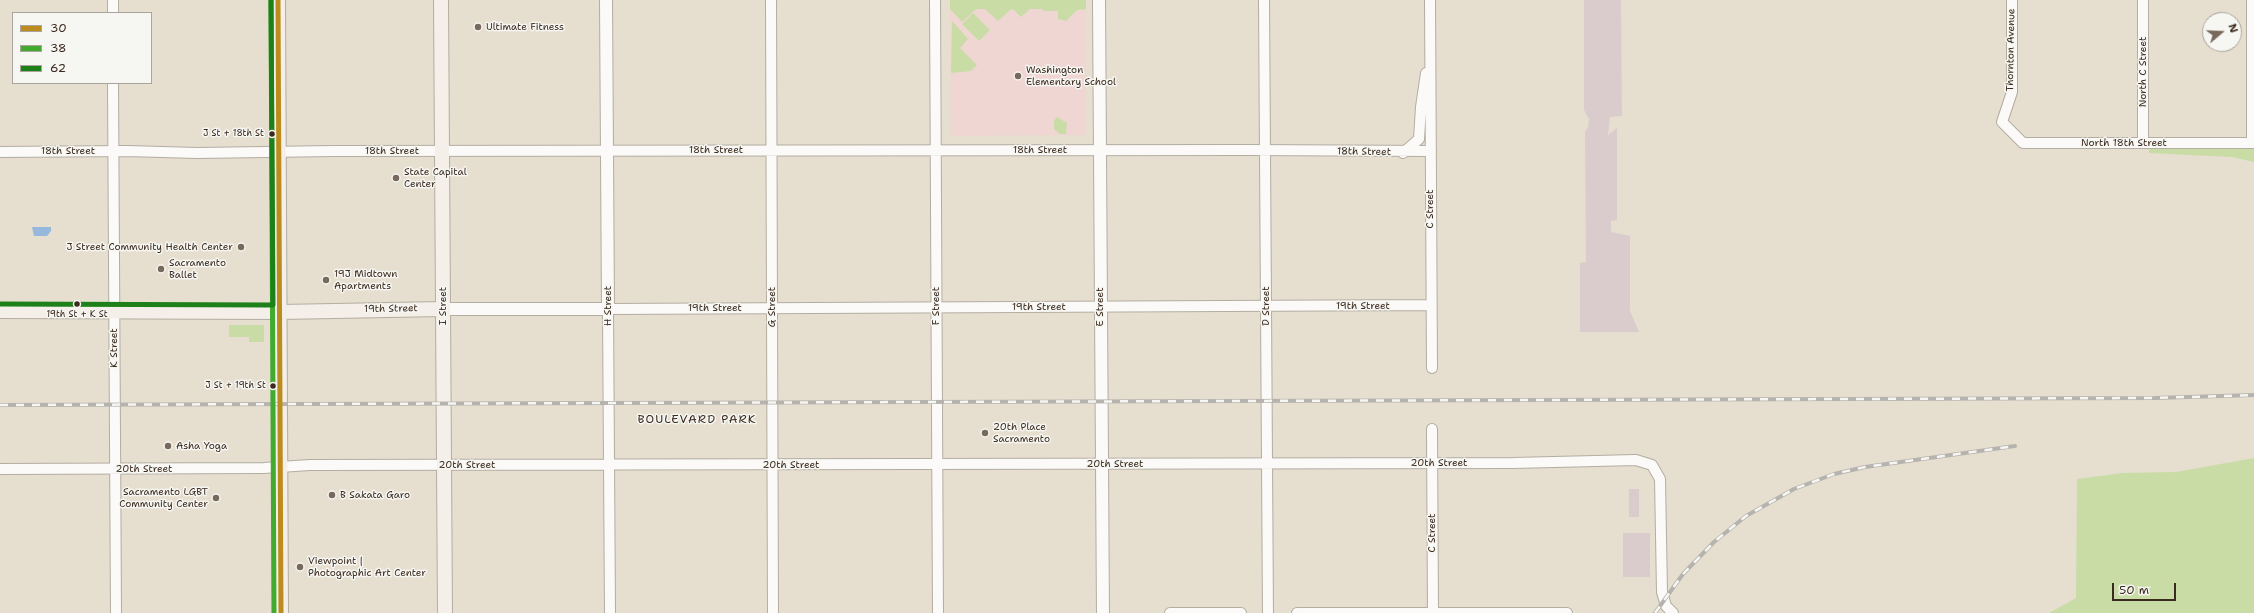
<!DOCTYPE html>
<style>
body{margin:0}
#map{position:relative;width:2254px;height:613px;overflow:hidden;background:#e6decf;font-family:"Shantell Sans",sans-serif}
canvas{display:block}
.legend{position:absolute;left:12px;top:12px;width:140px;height:72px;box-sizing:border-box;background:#f6f6f2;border:1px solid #aba49d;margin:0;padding:5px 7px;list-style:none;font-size:12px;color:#3b2a1e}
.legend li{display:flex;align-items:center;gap:8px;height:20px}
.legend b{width:20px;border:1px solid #aba49d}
.north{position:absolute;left:2202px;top:12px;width:40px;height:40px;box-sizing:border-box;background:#f6f6f2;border:1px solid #aba49d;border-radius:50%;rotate:71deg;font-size:11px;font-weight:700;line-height:16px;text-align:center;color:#3b2a1e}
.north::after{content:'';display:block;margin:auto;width:14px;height:18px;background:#77695c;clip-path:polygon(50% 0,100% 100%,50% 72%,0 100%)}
.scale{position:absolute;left:2112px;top:583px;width:64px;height:18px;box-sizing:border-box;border:2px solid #3b2a1e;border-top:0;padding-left:5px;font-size:12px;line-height:14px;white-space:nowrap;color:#3b2a1e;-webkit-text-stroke:3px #f6f6f2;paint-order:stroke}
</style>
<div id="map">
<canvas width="2254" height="613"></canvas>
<ul class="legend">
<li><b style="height:5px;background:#bd8c1e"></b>30</li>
<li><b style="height:5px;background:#41aa2f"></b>38</li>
<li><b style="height:5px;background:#1e8019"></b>62</li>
</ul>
<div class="north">N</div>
<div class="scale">50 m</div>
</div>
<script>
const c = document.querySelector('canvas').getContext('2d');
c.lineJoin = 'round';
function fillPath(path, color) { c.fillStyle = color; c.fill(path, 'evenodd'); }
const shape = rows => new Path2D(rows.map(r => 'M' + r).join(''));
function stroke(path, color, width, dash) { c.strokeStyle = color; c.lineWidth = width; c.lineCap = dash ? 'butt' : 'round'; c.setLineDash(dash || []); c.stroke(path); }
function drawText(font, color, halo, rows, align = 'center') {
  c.font = font + ' "Shantell Sans",sans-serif'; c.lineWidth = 3; c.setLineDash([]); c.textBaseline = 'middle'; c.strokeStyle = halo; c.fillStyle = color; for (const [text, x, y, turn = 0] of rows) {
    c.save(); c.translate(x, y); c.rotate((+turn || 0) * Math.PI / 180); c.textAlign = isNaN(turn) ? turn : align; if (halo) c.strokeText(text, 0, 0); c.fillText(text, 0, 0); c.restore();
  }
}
const built = shape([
 [950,9,1086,9,1086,135,951,136]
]);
const industrial = shape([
 [1584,0,1621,0,1622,116,1610,117,1608,135,1617,128,1617,220,1611,221,1611,232,1630,236,1630,311,1639,332,1580,332,1580,263,1586,262,1585,132,1588,127,1589,119,1584,110],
 [1629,489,1639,489,1639,517,1629,517],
 [1623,533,1650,533,1650,577,1623,577]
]);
const green = shape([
 [950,0,1086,0,1086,9,1077,10,1066,21,1058,19,1058,11,1043,11,1043,9,1030,9,1021,17,1014,10,1011,9,998,21,985,9,976,9,962,22,950,9],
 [973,13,990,30,979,41,962,24],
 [952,21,968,39,960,48,977,65,971,71,951,73],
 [1057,117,1067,123,1066,134,1060,134,1054,129,1054,121],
 [2149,146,2254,146,2254,162,2232,157,2149,153],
 [229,325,264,325,264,342,249,342,249,337,229,337],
 [2254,458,2254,613,2049,613,2076,598,2077,479,2122,473,2176,472]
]);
const water = shape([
 [32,227,51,227,51,231,47,236,34,236]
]);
const minor = shape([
 [771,0,773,613],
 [935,0,938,613],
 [1264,0,1268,613],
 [1430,0,1432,368],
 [2012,0,2012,92,2002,122,2023,143,2254,143],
 [2143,0,2143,143],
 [2252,0,2252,143],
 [113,13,113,0],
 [113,83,116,613],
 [0,152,127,151,197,153,334,151,1249,150,1431,151],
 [1403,153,1419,139,1421,107,1426,73],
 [1432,429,1433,613],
 [0,469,264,468,310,465,1513,463,1636,460,1652,465,1660,479,1662,592,1666,606,1673,613],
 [610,613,608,309,1431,305],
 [1170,613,1241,613],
 [1297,613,1567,613]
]);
const tertiary = shape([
 [1099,0,1103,613],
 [443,309,608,309,606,0]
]);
const secondary = shape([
 [278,0,281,613],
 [441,0,445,613],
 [0,311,280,312,443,309]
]);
const rail = shape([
 [0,405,2155,398,2254,395],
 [1655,613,1683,574,1714,542,1746,516,1794,489,1834,474,1865,467,2015,446]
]);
const bus1 = shape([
 [278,0,281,613]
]);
const bus2 = shape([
 [271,0,274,613]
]);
const bus3 = shape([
 [0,304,273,305,271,0]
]);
const markers = [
 [478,27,4,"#77695c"],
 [1018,76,4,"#77695c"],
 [272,134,3.5,"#3b2a1e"],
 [396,178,4,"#77695c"],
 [241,247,4,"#77695c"],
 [161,269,4,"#77695c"],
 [326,280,4,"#77695c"],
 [77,304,3.5,"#3b2a1e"],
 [273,386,3.5,"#3b2a1e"],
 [985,433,4,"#77695c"],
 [168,446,4,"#77695c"],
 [332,495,4,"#77695c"],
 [216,498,4,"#77695c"],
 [300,567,4,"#77695c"]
];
const busNames = [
 ["J St + 18th St",264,134],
 ["19th St + K St",77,315,"center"],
 ["J St + 19th St",266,386]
];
const poiNames = [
 ["Ultimate Fitness",486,27],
 ["Washington",1026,70],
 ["Elementary School",1026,82],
 ["State Capital",404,172],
 ["Center",404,184],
 ["J Street Community Health Center",233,247,"right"],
 ["Sacramento",169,263],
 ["Ballet",169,275],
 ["19J Midtown",334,274],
 ["Apartments",334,286],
 ["20th Place",993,427],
 ["Sacramento",993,439],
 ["Asha Yoga",176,446],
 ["Sacramento LGBT",208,492,"right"],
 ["Community Center",208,504,"right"],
 ["B Sakata Garo",340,495],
 ["Viewpoint |",308,561],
 ["Photographic Art Center",308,573]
];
const streetNames = [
 ["Thornton Avenue",2011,50,-89],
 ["North C Street",2143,72,-90],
 ["North 18th Street",2124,143],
 ["18th Street",716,150],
 ["18th Street",1040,150],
 ["18th Street",68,151],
 ["18th Street",392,151],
 ["18th Street",1364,152,1],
 ["C Street",1430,209,-90],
 ["I Street",443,306,-90],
 ["H Street",608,306,-90],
 ["F Street",936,306,-90],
 ["D Street",1266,306,-90],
 ["19th Street",1363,306],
 ["G Street",772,307,-90],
 ["19th Street",1039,307],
 ["E Street",1100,307,-90],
 ["19th Street",715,308],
 ["19th Street",391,309,-1],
 ["K Street",114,348,-90],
 ["20th Street",1439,463],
 ["20th Street",1115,464],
 ["20th Street",467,465],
 ["20th Street",791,465],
 ["20th Street",144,469],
 ["C Street",1432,533,-90]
];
const quarterNames = [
 ["BOULEVARD PARK",697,420]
];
fillPath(built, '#efd6d3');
fillPath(industrial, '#dacccc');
fillPath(green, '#c9dca6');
fillPath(water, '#96b8dc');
stroke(minor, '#b3ada2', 12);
stroke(tertiary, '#b3ada2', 14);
stroke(secondary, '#b3ada2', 16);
stroke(minor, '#fbfaf8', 10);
stroke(tertiary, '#fbfaf8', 12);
stroke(secondary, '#f4f0e9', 14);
stroke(rail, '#b6b3af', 4);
stroke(rail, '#f6f6f2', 2.5, [8]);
stroke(bus1, '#bd8c1e', 5);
stroke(bus2, '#41aa2f', 5);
stroke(bus3, '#1e8019', 5);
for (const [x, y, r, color] of markers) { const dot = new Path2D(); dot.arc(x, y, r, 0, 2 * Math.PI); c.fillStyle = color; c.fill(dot); stroke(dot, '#f6f6f2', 1.5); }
drawText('9px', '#3b2a1e', '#f6f6f2', busNames, 'right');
drawText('10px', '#3b2a1e', '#f6f6f2', poiNames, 'left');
drawText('10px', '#3b2a1e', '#f6f6f2', streetNames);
c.letterSpacing = '1px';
drawText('12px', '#3b2a1e', '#f6f6f2', quarterNames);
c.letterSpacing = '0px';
</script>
